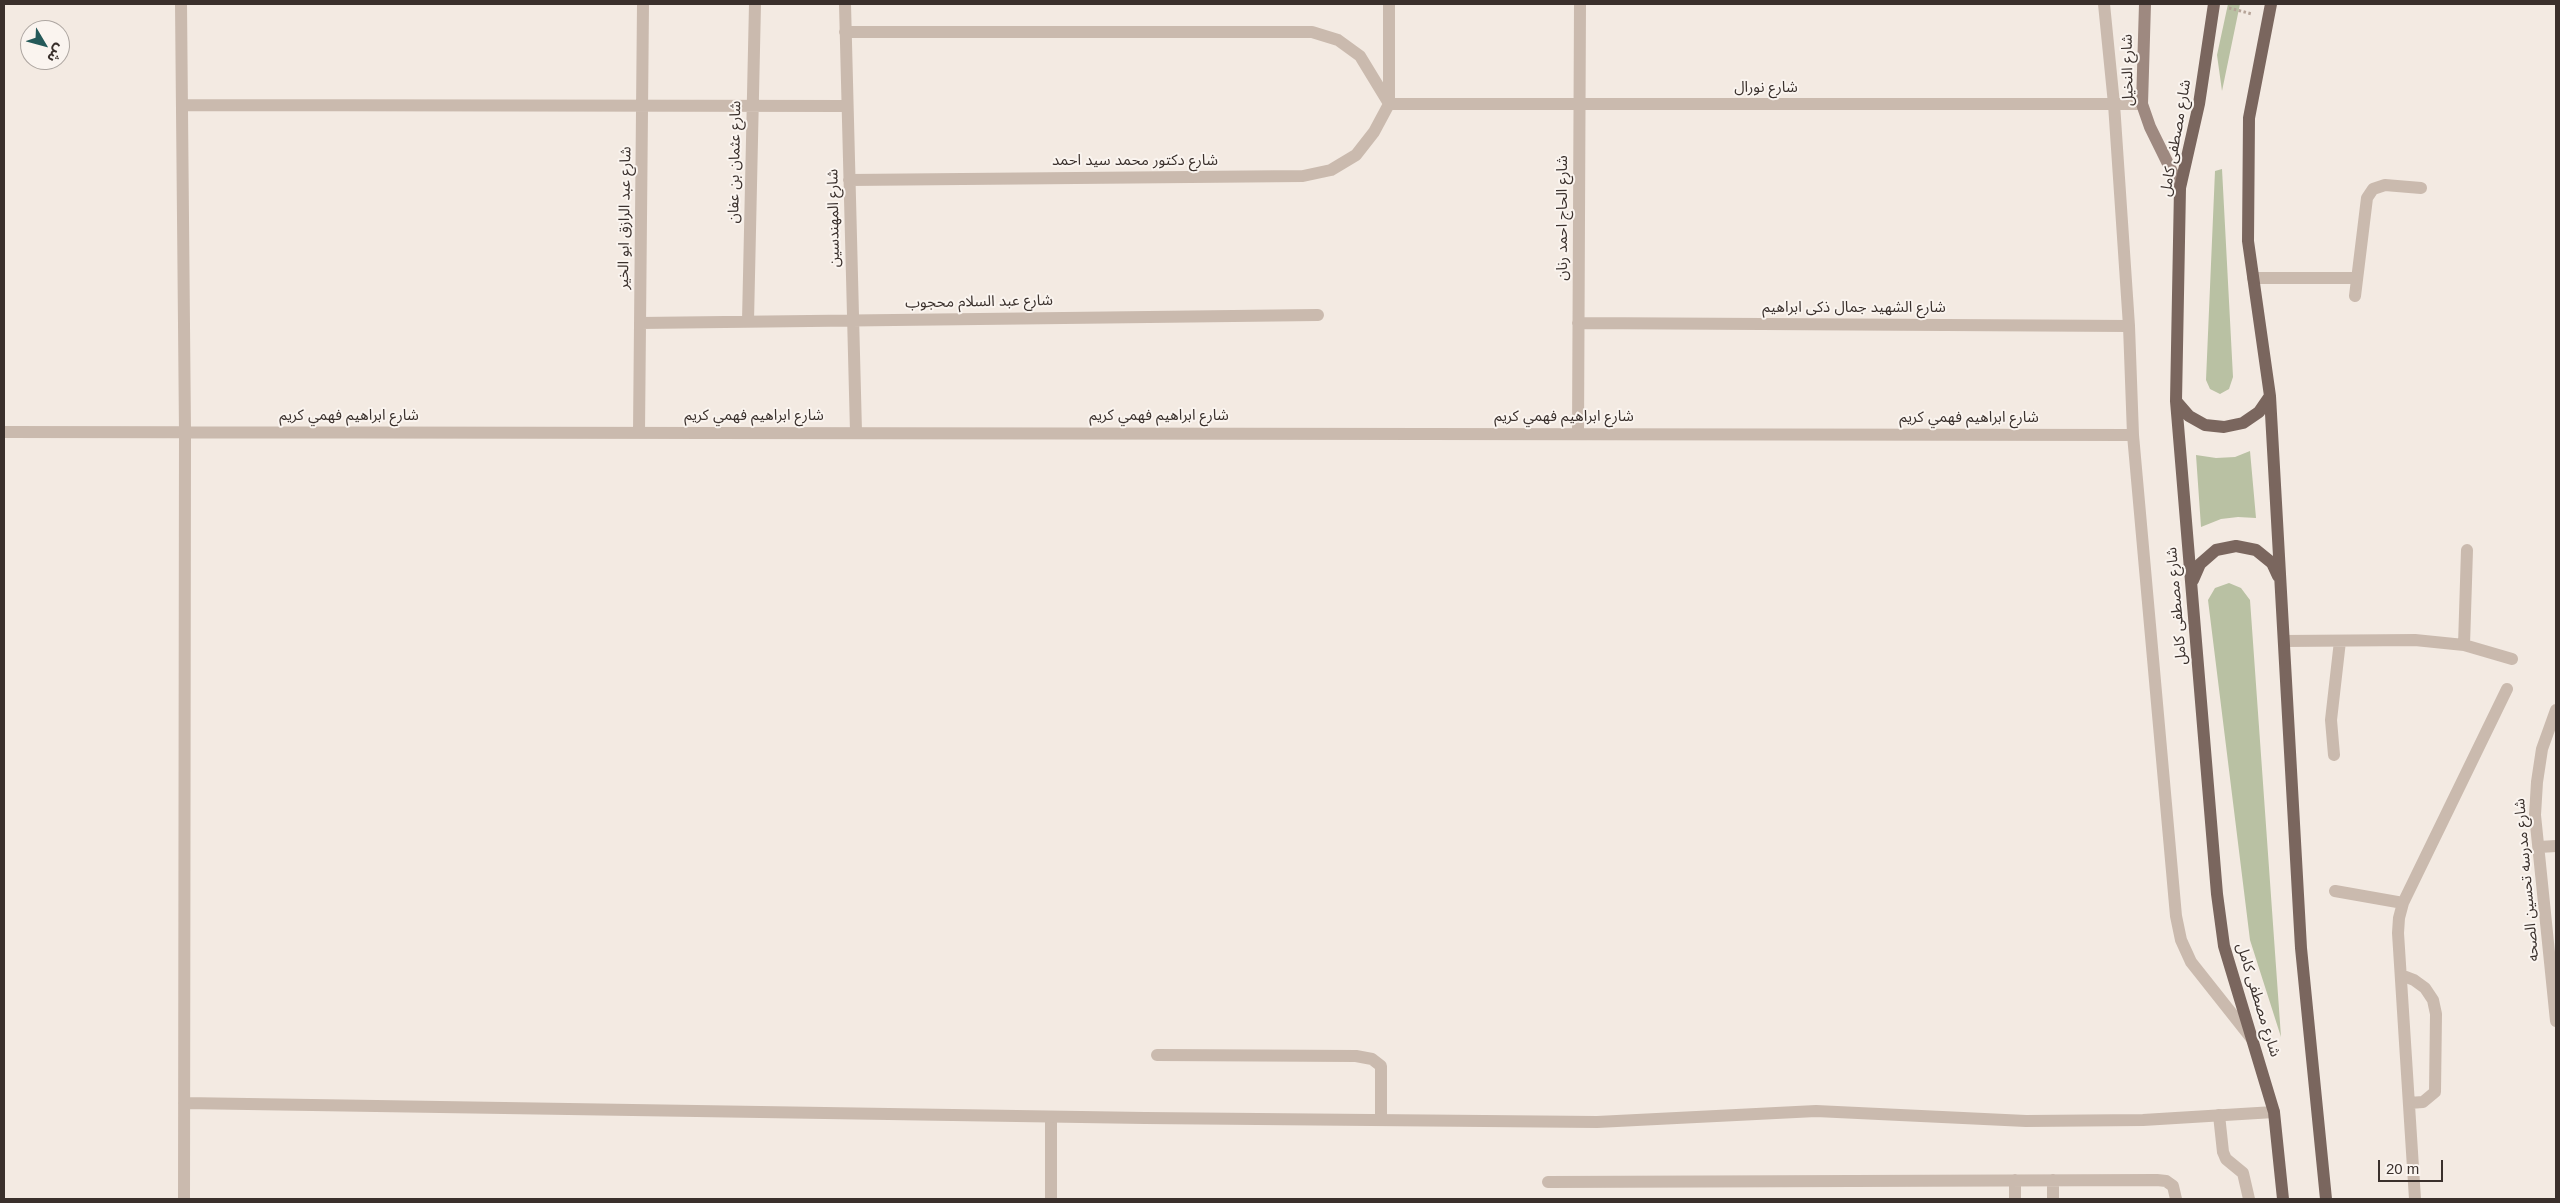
<!DOCTYPE html>
<meta charset="utf-8">
<style>
body{margin:0}
#map{position:relative;width:2560px;height:1203px;overflow:hidden;background:#f3eae2;font-family:Helvetica,"Noto Sans Arabic",sans-serif}
canvas{display:block}
.frame{position:absolute;inset:0;border:5px solid #3a302c;pointer-events:none}
.north{position:absolute;left:20px;top:20px;width:50px;height:50px;box-sizing:border-box;background:#faf4ef;border:1px solid #ada6a1;border-radius:50%;rotate:127deg;font-size:14px;font-weight:700;line-height:20px;text-align:center;color:#3a302c}
.north::after{content:'';display:block;margin:auto;width:18px;height:22px;background:#245959;clip-path:polygon(50% 0,100% 100%,50% 72%,0 100%)}
.scale{position:absolute;left:2378px;top:1160px;width:65px;height:22px;box-sizing:border-box;border:2px solid #3a302c;border-top:0;padding-left:6px;font-size:15px;line-height:18px;white-space:nowrap;color:#3a302c;-webkit-text-stroke:4px #faf4ef;paint-order:stroke}
</style>
<div id="map">
<canvas width="2560" height="1203"></canvas>
<div class="frame"></div>
<div class="north">ش</div>
<div class="scale">20 m</div>
</div>
<script>
const c = document.querySelector('canvas').getContext('2d');
c.lineJoin = 'round';
function fillPath(path, color) { c.fillStyle = color; c.fill(path, 'evenodd'); }
const shape = rows => new Path2D(rows.map(r => 'M' + r).join(''));
function stroke(path, color, width, dash) { c.strokeStyle = color; c.lineWidth = width; c.lineCap = dash ? 'butt' : 'round'; c.setLineDash(dash || []); c.stroke(path); }
function drawText(font, color, halo, rows, align = 'center') {
  c.font = font + ' Helvetica,"Noto Sans Arabic",sans-serif'; c.lineWidth = 4; c.setLineDash([]); c.textBaseline = 'middle'; c.strokeStyle = halo; c.fillStyle = color; for (const [text, x, y, turn = 0] of rows) {
    c.save(); c.translate(x, y); c.rotate((+turn || 0) * Math.PI / 180); c.textAlign = isNaN(turn) ? turn : align; if (halo) c.strokeText(text, 0, 0); c.fillText(text, 0, 0); c.restore();
  }
}
const green = shape([
 [2228,4,2240,4,2222,91,2217,55],
 [2222,169,2233,377,2229,389,2220,394,2210,389,2206,380,2215,171],
 [2250,451,2256,518,2238,517,2221,519,2201,527,2196,455,2216,458,2235,457],
 [2229,583,2241,588,2250,600,2281,1037,2250,940,2208,600,2215,588]
]);
const path = shape([
 [2229,8,2252,14]
]);
const lane = shape([
 [2253,278,2357,278],
 [2355,296,2367,198,2373,189,2385,185,2421,188],
 [2284,641,2415,640,2464,645,2512,659],
 [2464,645,2467,550],
 [2334,755,2331,720,2340,641],
 [2335,891,2403,903],
 [2401,975,2414,980,2425,988,2433,1000,2436,1014,2435,1092,2423,1102,2409,1103],
 [2219,1115,2223,1152,2226,1159,2243,1173,2249,1199],
 [1051,1117,1051,1199],
 [2053,1180,2053,1199],
 [1548,1182,2157,1180,2166,1181,2173,1186,2176,1199],
 [2015,1199,2015,1180],
 [2415,1199,2398,933,2399,918,2403,903,2507,689]
]);
const street = shape([
 [181,4,185,432,184,1199],
 [845,4,856,432],
 [2104,4,2114,104,2129,326,2133,435,2176,916,2181,940,2191,962,2252,1039],
 [845,32,1312,32,1338,40,1360,56,1388,102],
 [1389,104,2142,104],
 [182,105,847,106],
 [849,180,1303,176,1331,170,1356,155,1374,132,1389,104,1389,4],
 [748,321,755,4],
 [640,323,1318,315],
 [1578,323,2129,326],
 [4,432,2133,435],
 [639,432,643,4],
 [1578,433,1580,4],
 [2556,710,2542,749,2537,782,2535,815,2556,1021],
 [2539,847,2556,846],
 [1157,1055,1356,1056,1372,1059,1381,1066,1381,1119],
 [184,1103,1145,1118,1597,1122,1816,1111,2026,1121,2143,1120,2274,1112]
]);
const secondary = shape([
 [2145,4,2142,104,2150,127,2180,188]
]);
const primary = shape([
 [2214,4,2199,104,2180,188,2176,401,2217,894,2224,946,2274,1112,2283,1199],
 [2271,4,2249,118,2248,241,2270,396,2301,948,2326,1199],
 [2176,401,2189,416,2205,425,2224,427,2243,423,2259,412,2270,396],
 [2193,580,2200,564,2216,550,2236,546,2256,550,2272,563,2278,576]
]);
const streetNames = [
 ["شارع النخيل",2128,70,-91],
 ["شارع نورال",1766,88],
 ["شارع مصطفى كامل",2176,138,-80],
 ["شارع دكتور محمد سيد احمد",1135,161],
 ["شارع عثمان بن عفان",735,162,-89],
 ["شارع عبد الرازق ابو الخير",625,218,-89],
 ["شارع المهندسين",834,218,-91],
 ["شارع الحاج احمد رنان",1563,218,-90],
 ["شارع عبد السلام محجوب",979,302,-1],
 ["شارع الشهيد جمال ذكى ابراهيم",1854,308],
 ["شارع ابراهيم فهمي كريم",349,416],
 ["شارع ابراهيم فهمي كريم",754,416],
 ["شارع ابراهيم فهمي كريم",1159,416],
 ["شارع ابراهيم فهمي كريم",1564,417],
 ["شارع ابراهيم فهمي كريم",1969,418],
 ["شارع مصطفى كامل",2177,606,-95],
 ["شارع مدرسه تحسين الصحه",2527,880,-95],
 ["شارع مصطفى كامل",2258,1000,73]
];
fillPath(green, '#b9c1a3');
stroke(path, '#b6a498', 3, [2.5, 2.5]);
stroke(lane, '#cabaae', 12);
stroke(street, '#cabaae', 12);
stroke(secondary, '#9e8980', 12);
stroke(primary, '#7a665e', 12);
drawText('15px', '#3a302c', '#faf4ef', streetNames);
</script>
